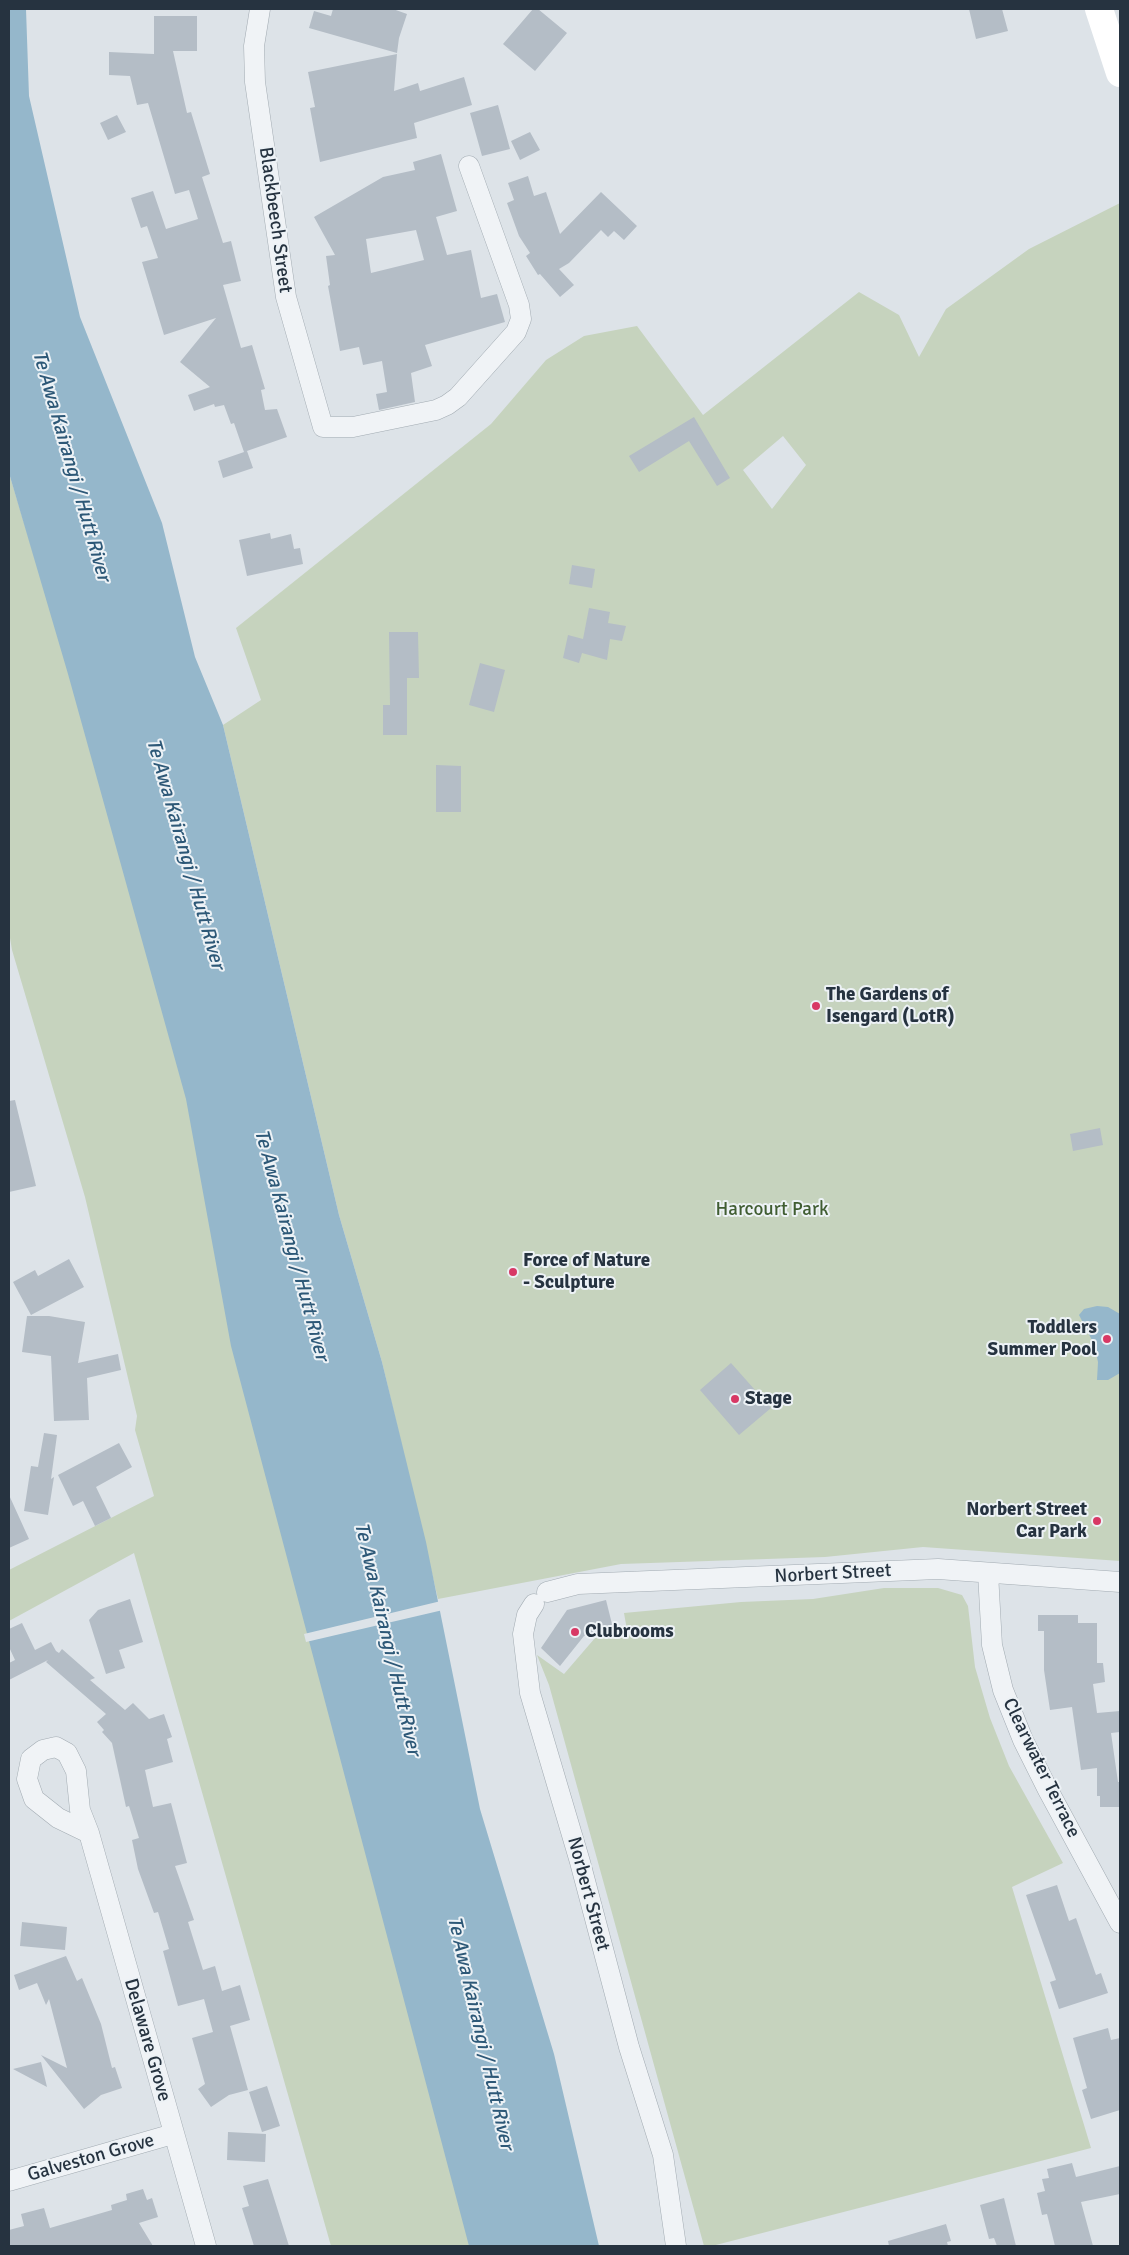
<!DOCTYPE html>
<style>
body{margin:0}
#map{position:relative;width:1129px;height:2255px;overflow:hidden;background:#dde3e8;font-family:Signika,sans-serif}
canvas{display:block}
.frame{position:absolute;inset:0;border:10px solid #263340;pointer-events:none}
</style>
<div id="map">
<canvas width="1129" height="2255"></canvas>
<div class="frame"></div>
</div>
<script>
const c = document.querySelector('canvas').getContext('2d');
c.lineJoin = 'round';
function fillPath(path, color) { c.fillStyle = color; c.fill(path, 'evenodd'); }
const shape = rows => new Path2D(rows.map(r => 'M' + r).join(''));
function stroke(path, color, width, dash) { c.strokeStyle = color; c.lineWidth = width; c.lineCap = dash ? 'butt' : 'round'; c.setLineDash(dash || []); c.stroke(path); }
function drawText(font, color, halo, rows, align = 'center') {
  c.font = font + ' Signika,sans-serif'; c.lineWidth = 4; c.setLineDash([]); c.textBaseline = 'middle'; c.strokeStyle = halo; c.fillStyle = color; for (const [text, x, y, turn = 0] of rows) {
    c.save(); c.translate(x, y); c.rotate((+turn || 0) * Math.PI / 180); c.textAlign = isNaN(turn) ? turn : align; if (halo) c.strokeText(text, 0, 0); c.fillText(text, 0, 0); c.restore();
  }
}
const green = shape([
 [1120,203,1120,1561,923,1547,825,1557,621,1564,438,1599,382,1362,339,1215,223,725,261,700,236,628,491,424,546,360,584,336,637,326,703,415,859,292,899,315,919,357,946,309,1029,249],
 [783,436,806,465,772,509,743,470],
 [9,473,148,932,477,2246,331,2246,134,1553,9,1621,9,1570,154,1496,135,1430,137,1416,85,1197,12,950,9,932],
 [884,1588,938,1588,962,1595,968,1606,975,1667,990,1718,1009,1766,1063,1863,1012,1887,1091,2148,712,2246,704,2246,549,1685,537,1655,564,1674,595,1638,627,1630,624,1613,741,1602,813,1599]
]);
const water = shape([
 [9,9,26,9,29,96,80,317,162,523,195,657,223,725,339,1215,382,1362,426,1542,480,1809,554,2054,599,2246,469,2246,231,1346,186,1099,68,674,9,473],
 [1097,1306,1108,1307,1120,1314,1120,1373,1108,1380,1097,1380,1098,1362,1094,1344,1079,1315,1084,1309]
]);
const pier = shape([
 [441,1601,443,1610,306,1642,304,1634]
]);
const building = shape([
 [333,9,393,9,407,14,399,38,397,53,309,28,314,11,331,16],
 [533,9,538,9,567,33,535,71,503,44],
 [969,9,1002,9,1008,31,976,39],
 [154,16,197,16,197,51,173,51,187,113,191,112,210,174,202,177,223,243,231,241,241,281,223,285,241,348,252,345,265,389,261,390,265,410,277,409,287,437,244,452,234,423,231,424,224,405,215,407,214,404,194,411,188,395,210,387,180,362,216,318,164,335,142,262,158,258,147,226,141,228,131,198,153,191,166,229,198,219,189,190,175,194,148,103,137,105,130,76,109,75,109,52,154,54],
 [397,54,394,91,418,83,420,91,464,77,472,105,414,123,417,138,320,162,310,108,315,107,308,72],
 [498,105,510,149,482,156,470,113],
 [117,115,126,132,108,140,100,123],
 [530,132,540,150,520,160,511,141],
 [441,154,457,211,436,217,447,255,471,250,481,298,497,294,505,322,425,345,432,366,411,373,415,402,379,410,376,394,387,392,382,361,363,365,359,347,340,351,328,286,330,285,326,256,335,255,314,217,383,177,415,170,413,162],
 [416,230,424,260,371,273,366,239],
 [528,176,534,196,546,192,560,234,601,192,637,226,624,240,614,231,608,237,601,230,569,263,559,269,574,285,560,297,540,274,538,275,526,256,530,253,519,236,507,203,514,200,508,183],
 [694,417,730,478,717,486,689,441,639,472,629,456],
 [247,451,253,468,223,478,218,461],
 [270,533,271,539,291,534,294,549,300,548,303,564,247,576,239,540],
 [572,565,595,569,592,588,569,584],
 [589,608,610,612,608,623,626,626,622,641,610,639,607,660,582,653,579,663,563,658,568,635,583,639],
 [389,632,418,632,419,678,407,678,407,735,383,735,383,705,390,705],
 [480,663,505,670,494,712,469,705],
 [436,765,461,766,461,812,436,812],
 [15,1100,36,1186,9,1192,9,1101],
 [1100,1128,1103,1145,1073,1151,1070,1134],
 [69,1259,84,1287,31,1315,13,1282,35,1270,38,1276],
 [27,1316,49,1316,85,1322,78,1363,118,1354,121,1370,87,1378,89,1420,54,1421,51,1356,22,1352],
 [731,1363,771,1408,739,1435,700,1390],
 [44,1433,57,1435,51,1479,54,1477,48,1515,24,1511,31,1466,38,1467],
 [119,1443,132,1467,96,1487,111,1518,95,1526,83,1501,73,1506,58,1475],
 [9,1495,29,1539,9,1548],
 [130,1599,143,1642,119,1650,125,1668,106,1674,89,1620,98,1610],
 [606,1600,613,1628,584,1636,560,1666,541,1648,567,1610],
 [1038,1615,1078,1615,1078,1623,1097,1623,1097,1663,1103,1663,1105,1682,1093,1684,1097,1713,1120,1711,1120,1732,1111,1733,1118,1782,1120,1782,1120,1807,1100,1807,1100,1796,1097,1796,1097,1768,1081,1770,1072,1707,1050,1710,1044,1670,1044,1631,1038,1631],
 [22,1623,35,1650,51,1642,56,1651,59,1653,62,1649,95,1678,90,1680,125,1710,133,1703,149,1719,164,1714,172,1737,167,1739,173,1762,145,1770,153,1807,171,1803,187,1863,175,1866,194,1920,188,1922,203,1970,215,1966,222,1991,240,1985,250,2020,230,2026,248,2090,229,2095,211,2107,198,2089,205,2084,192,2038,213,2032,204,1999,178,2006,163,1951,169,1949,158,1912,154,1913,138,1869,132,1840,139,1838,129,1806,126,1807,112,1743,102,1732,104,1730,97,1722,106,1714,46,1662,48,1660,9,1680,9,1663,15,1660,9,1647,9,1629],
 [1057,1885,1069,1921,1076,1918,1096,1975,1101,1973,1108,1993,1059,2009,1050,1982,1056,1980,1026,1895],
 [22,1922,67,1927,65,1950,20,1946],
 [66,1956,77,1981,82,1978,101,2024,112,2068,115,2067,122,2088,101,2095,84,2109,41,2055,67,2068,49,1999,46,2005,37,1983,19,1990,14,1975],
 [1108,2028,1111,2040,1120,2038,1120,2110,1091,2119,1082,2090,1087,2088,1073,2038],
 [41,2062,47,2087,13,2069],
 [267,2086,280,2126,262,2132,249,2092],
 [228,2132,266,2134,265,2162,227,2160],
 [1072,2163,1076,2177,1120,2166,1120,2194,1081,2202,1093,2246,1055,2246,1047,2214,1042,2215,1037,2193,1045,2191,1042,2179,1049,2178,1047,2169],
 [268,2179,289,2246,254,2246,242,2208,249,2206,243,2186],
 [143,2189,147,2200,152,2198,158,2217,139,2223,153,2246,9,2246,9,2230,24,2226,21,2214,44,2208,50,2228,112,2210,111,2205,127,2200,126,2194],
 [1004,2198,1016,2246,997,2246,994,2238,989,2239,980,2205],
 [946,2224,951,2241,947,2242,948,2246,889,2246,888,2241]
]);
const street = shape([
 [260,9,254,46,255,82,286,297,323,427,353,427,436,410,447,405,458,397,516,332,521,319,519,305,469,166],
 [988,1573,992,1645,1003,1690,1023,1740,1048,1790,1120,1923],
 [547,1592,578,1584,938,1569,1120,1582],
 [534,1604,527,1615,523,1634,530,1693,580,1862,629,2047,663,2155,676,2246],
 [89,1833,58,1818,34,1799,27,1779,31,1759,43,1750,56,1747,67,1753,76,1771,80,1810,89,1833,206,2246],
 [9,2181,173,2134]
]);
const secondary = shape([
 [1099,9,1120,73]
]);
const markers = [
 [816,1006,5,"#d83865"],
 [513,1272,5,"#d83865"],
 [1107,1339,5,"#d83865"],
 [735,1399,5,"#d83865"],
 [1097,1521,5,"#d83865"],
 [575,1632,5,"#d83865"]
];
const streetNames = [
 ["Blackbeech Street",275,220,82],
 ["Norbert Street",833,1574,-3],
 ["Clearwater Terrace",1041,1768,64],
 ["Norbert Street",588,1894,75],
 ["Delaware Grove",147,2040,74],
 ["Galveston Grove",91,2158,-16]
];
const poiNames = [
 ["The Gardens of",826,995],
 ["Isengard (LotR)",826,1017],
 ["Force of Nature",523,1261],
 ["- Sculpture",523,1283],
 ["Toddlers",1097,1328,"right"],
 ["Summer Pool",1097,1350,"right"],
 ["Stage",745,1399],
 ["Norbert Street",1087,1510,"right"],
 ["Car Park",1087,1532,"right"],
 ["Clubrooms",585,1632]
];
const parkNames = [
 ["Harcourt Park",772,1210]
];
const waterNames = [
 ["Te Awa Kairangi / Hutt River",71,466,74],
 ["Te Awa Kairangi / Hutt River",185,854,74],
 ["Te Awa Kairangi / Hutt River",291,1245,75],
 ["Te Awa Kairangi / Hutt River",387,1639,77],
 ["Te Awa Kairangi / Hutt River",480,2033,77]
];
fillPath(green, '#c6d3be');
fillPath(water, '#95b7cb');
fillPath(pier, '#dde3e8');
fillPath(building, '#b4bdc6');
stroke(street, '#a2abb2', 21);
stroke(street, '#f0f3f6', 20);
stroke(secondary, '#fff', 28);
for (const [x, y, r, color] of markers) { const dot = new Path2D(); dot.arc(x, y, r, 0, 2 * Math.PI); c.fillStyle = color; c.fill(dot); stroke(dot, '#edf2f6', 2); }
drawText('19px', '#263340', '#edf2f6', streetNames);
drawText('bold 19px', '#263340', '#edf2f6', poiNames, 'left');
drawText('19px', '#405d32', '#edf2f6', parkNames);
drawText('italic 20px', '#2d5877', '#edf2f6', waterNames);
</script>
